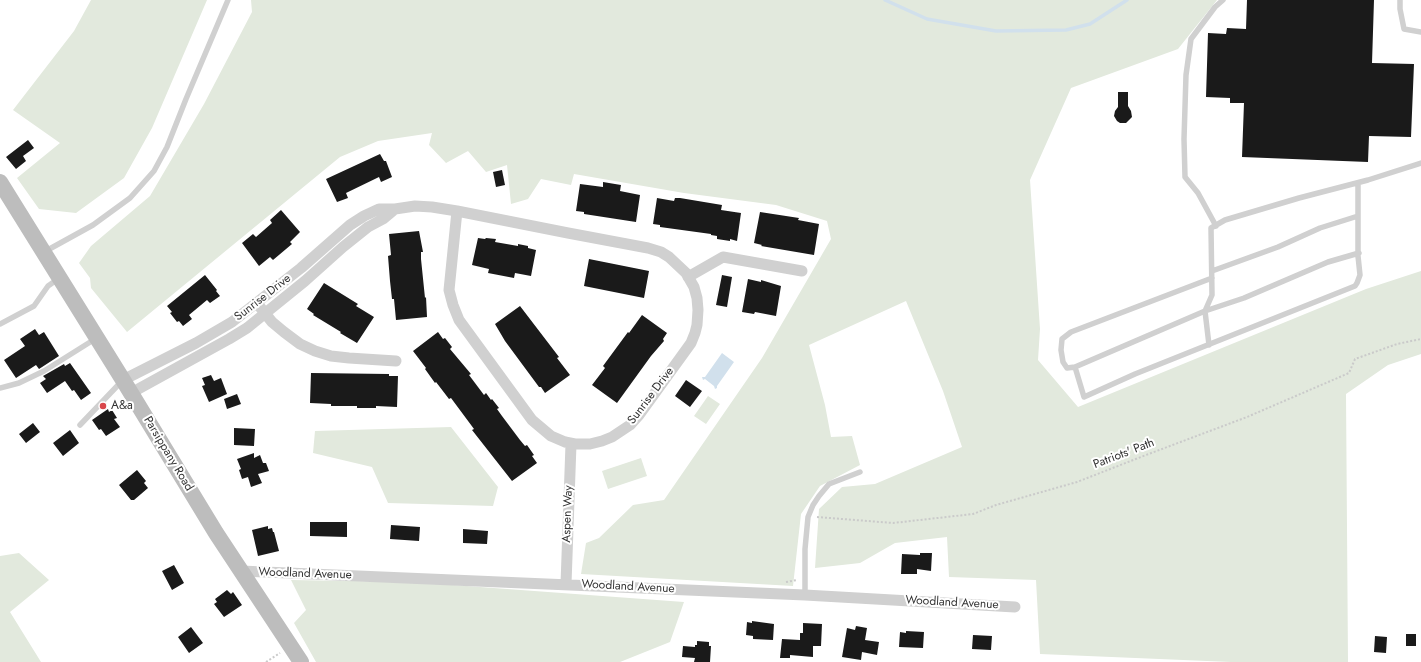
<!DOCTYPE html>
<style>
body{margin:0}
canvas{display:block;background:#fff}
</style>
<canvas width="1421" height="662"></canvas>
<script>
const c = document.querySelector('canvas').getContext('2d');
c.lineJoin = 'round';
function fillPath(path, color) { c.fillStyle = color; c.fill(path, 'evenodd'); }
const shape = rows => new Path2D(rows.map(r => 'M' + r).join(''));
function stroke(path, color, width, dash) { c.strokeStyle = color; c.lineWidth = width; c.lineCap = dash ? 'butt' : 'round'; c.setLineDash(dash || []); c.stroke(path); }
function drawText(font, color, halo, rows, align = 'center') {
  c.font = font + ' Jost,sans-serif'; c.lineWidth = 4; c.setLineDash([]); c.textBaseline = 'middle'; c.strokeStyle = halo; c.fillStyle = color; for (const [text, x, y, turn = 0] of rows) {
    c.save(); c.translate(x, y); c.rotate((+turn || 0) * Math.PI / 180); c.textAlign = isNaN(turn) ? turn : align; if (halo) c.strokeText(text, 0, 0); c.fillText(text, 0, 0); c.restore();
  }
}
const green = shape([
 [91,0,207,0,152,128,124,178,76,213,39,209,17,178,60,143,13,110,74,31],
 [251,0,1217,0,1178,49,1071,88,1030,180,1040,329,1038,360,1078,407,1366,289,1421,271,1421,354,1388,365,1346,394,1348,662,1231,662,1040,654,1036,580,949,577,947,537,895,543,860,563,815,568,819,509,842,487,875,484,962,447,943,391,906,301,809,345,825,405,831,437,852,436,860,465,820,486,801,514,793,586,581,574,586,543,599,538,633,505,664,500,762,358,831,239,827,221,776,205,684,193,574,174,571,185,541,179,528,199,511,204,507,165,486,172,468,151,446,163,429,145,432,133,378,141,340,157,127,332,91,288,90,278,79,263,91,246,150,196,204,104,252,12],
 [708,396,720,404,706,424,694,416],
 [451,427,498,487,493,506,388,503,372,467,313,453,315,431],
 [641,458,647,476,608,489,602,471],
 [19,553,49,580,10,612,41,662,0,662,0,556],
 [291,580,412,582,684,602,670,642,620,662,316,662,294,623,306,610]
]);
const water = shape([
 [722,353,734,362,717,386,717,388,715,389,714,386,705,379,703,380,702,377,705,377]
]);
const stream = shape([
 [885,0,927,19,996,31,1066,30,1090,24,1127,0]
]);
const building = shape([
 [1247,0,1374,0,1372,63,1414,64,1411,137,1369,136,1368,162,1242,157,1244,103,1230,103,1230,98,1206,97,1208,33,1226,34,1227,28,1246,29],
 [1118,92,1128,92,1128,106,1131,111,1132,117,1126,123,1120,123,1117,121,1114,116,1115,111,1118,107],
 [28,140,34,148,23,156,26,161,16,169,6,157],
 [380,154,384,161,386,161,392,177,381,182,379,177,346,193,348,198,337,202,326,179],
 [502,170,505,185,496,187,493,172],
 [603,182,621,185,620,191,640,195,636,222,584,214,584,212,576,211,580,184,603,187],
 [657,198,674,201,675,198,680,198,722,205,721,210,741,213,737,241,730,239,730,241,717,239,717,236,711,235,711,234,660,227,660,225,653,224],
 [281,210,300,232,290,242,292,244,273,260,270,257,259,266,242,243,253,234,256,237,272,223,270,220],
 [760,212,799,218,798,220,819,224,814,255,761,246,762,245,754,243],
 [419,231,423,252,421,252,421,259,425,298,426,297,427,317,396,320,394,299,392,299,390,281,388,256,391,255,389,234],
 [478,238,485,239,486,238,496,239,495,242,518,246,518,244,528,246,528,248,536,250,531,276,515,273,514,278,488,273,489,269,472,265],
 [589,259,649,271,644,298,584,286],
 [205,275,217,290,216,291,220,296,210,303,207,300,189,315,192,319,183,326,179,321,177,322,170,313,172,312,167,306],
 [722,275,732,277,727,307,716,305],
 [748,279,761,282,761,280,781,286,776,316,755,312,754,314,742,312],
 [324,283,358,304,356,306,374,317,357,343,340,333,341,332,313,315,314,314,307,309],
 [520,306,559,357,557,358,570,375,545,393,541,387,539,387,505,341,495,324],
 [642,315,667,333,663,339,664,341,651,356,617,403,592,385,605,368,603,366,628,332,629,333],
 [35,329,39,335,44,332,59,356,39,369,36,365,16,378,4,360,25,346,20,339],
 [438,332,443,339,445,338,452,347,450,349,471,374,469,375,484,395,486,393,491,400,492,399,499,408,497,409,502,416,520,440,525,446,527,445,534,455,532,456,537,463,512,481,472,430,474,429,451,398,449,399,436,382,435,383,425,369,426,368,413,351],
 [70,363,91,393,81,400,74,390,72,391,65,381,47,393,40,383,46,379,43,376,64,364,65,366],
 [311,373,389,374,389,376,398,376,397,407,376,406,376,408,357,408,357,406,331,406,331,404,310,403],
 [211,375,214,381,221,378,227,394,209,402,202,386,205,385,202,378],
 [686,380,702,391,690,407,675,396],
 [237,394,241,404,227,409,224,399],
 [108,409,109,412,112,410,117,418,114,419,120,427,106,436,101,429,99,430,92,420],
 [33,423,40,432,26,443,19,434],
 [234,428,255,429,254,446,234,445],
 [70,430,79,443,63,456,53,443],
 [254,453,254,458,260,455,263,463,266,463,269,471,258,474,262,483,251,487,248,477,242,479,239,470,241,469,237,459],
 [137,470,146,481,144,483,148,488,134,500,131,500,119,485],
 [310,522,347,522,347,537,310,536],
 [391,525,420,527,419,541,390,539],
 [268,526,268,529,272,528,273,532,274,532,279,551,258,556,252,530],
 [463,529,488,531,487,544,463,543],
 [920,553,932,553,931,571,917,569,917,574,901,574,902,554,920,555],
 [174,565,184,583,172,590,162,571],
 [227,590,231,594,233,592,242,605,224,617,214,604,217,602,215,599],
 [752,621,774,624,773,640,753,639,753,636,746,635,747,622,752,623],
 [803,623,822,624,821,646,813,646,813,657,790,655,790,658,780,658,782,639,800,640,800,633,803,633],
 [856,626,867,628,865,640,879,642,877,655,862,652,861,660,842,657,847,628,855,630],
 [191,627,203,643,189,653,178,637],
 [906,631,924,632,923,648,899,647,900,632,906,633],
 [1406,634,1416,634,1416,646,1406,646],
 [973,635,992,636,991,650,972,649],
 [1375,636,1387,637,1386,653,1374,652],
 [697,641,709,642,709,646,711,646,710,662,694,662,695,658,682,657,683,646,695,647,695,645,697,645]
]);
const path = shape([
 [817,517,893,523,973,514,996,505,1077,482,1146,455,1247,417,1349,373,1355,359,1397,344,1421,339],
 [786,582,797,580],
 [266,662,280,653]
]);
const service = shape([
 [1400,0,1400,9,1404,29,1421,32],
 [1216,226,1198,193,1185,177,1184,139,1186,75,1191,39,1215,7,1223,0],
 [44,252,93,225,130,198,154,171,167,147,186,99,228,0],
 [1212,271,1278,247,1320,228,1358,216],
 [1212,278,1071,332,1062,339,1061,350,1063,362,1067,368,1075,367,1205,311,1244,298,1328,262,1359,253],
 [0,324,34,306,48,286,58,279],
 [1209,345,1205,311,1212,295,1211,228,1225,220,1299,198,1368,180,1421,163],
 [1075,367,1084,397,1135,374,1355,286,1357,283,1360,275,1358,256,1358,183],
 [0,388,19,383,44,371,95,339],
 [80,425,121,382],
 [805,595,805,549,808,517,813,505,819,496,829,484,860,472]
]);
const minor = shape([
 [688,277,723,257,802,271],
 [260,307,272,322,284,332,300,344,315,351,331,356,349,358,396,361],
 [123,380,196,343,232,322,301,268,350,225,364,216,379,209,395,209,415,206,432,207,457,211,568,233,648,248,661,252,669,257,686,273,694,287,697,298,698,310,697,325,695,333,691,343,639,415,630,425,612,437,602,441,590,444,575,444,565,442,551,436,532,420,459,320,453,305,449,290,457,211],
 [131,393,229,339,247,328,305,281,343,247,368,227,383,219,395,209],
 [241,571,805,595,1015,607],
 [566,584,571,444]
]);
const secondary = shape([
 [0,182,123,380,216,533,301,662]
]);
const markers = [
 [103,406,4,"#d9464b"]
];
const streetNames = [
 ["Sunrise Drive",263,298,-38],
 ["Sunrise Drive",651,396,-53],
 ["Parsippany Road",168,454,59],
 ["Patriots' Path",1124,454,-21],
 ["Aspen Way",568,514,-88],
 ["Woodland Avenue",305,574,2],
 ["Woodland Avenue",628,587,3],
 ["Woodland Avenue",952,603,3]
];
const poiNames = [
 ["A&a",111,406]
];
fillPath(green, '#e2e9dd');
fillPath(water, '#d1e0ec');
stroke(stream, '#d1e0ec', 3.5);
fillPath(building, '#1a1a1a');
stroke(path, '#cacaca', 2, [2, 2]);
stroke(service, '#d0d0d0', 5.5);
stroke(minor, '#d0d0d0', 11);
stroke(secondary, '#bdbdbd', 16);
for (const [x, y, r, color] of markers) { const dot = new Path2D(); dot.arc(x, y, r, 0, 2 * Math.PI); c.fillStyle = color; c.fill(dot); stroke(dot, '#fff', 1.5); }
drawText('12px', '#333', '#fff', streetNames);
drawText('12px', '#333', '#fff', poiNames, 'left');
</script>
